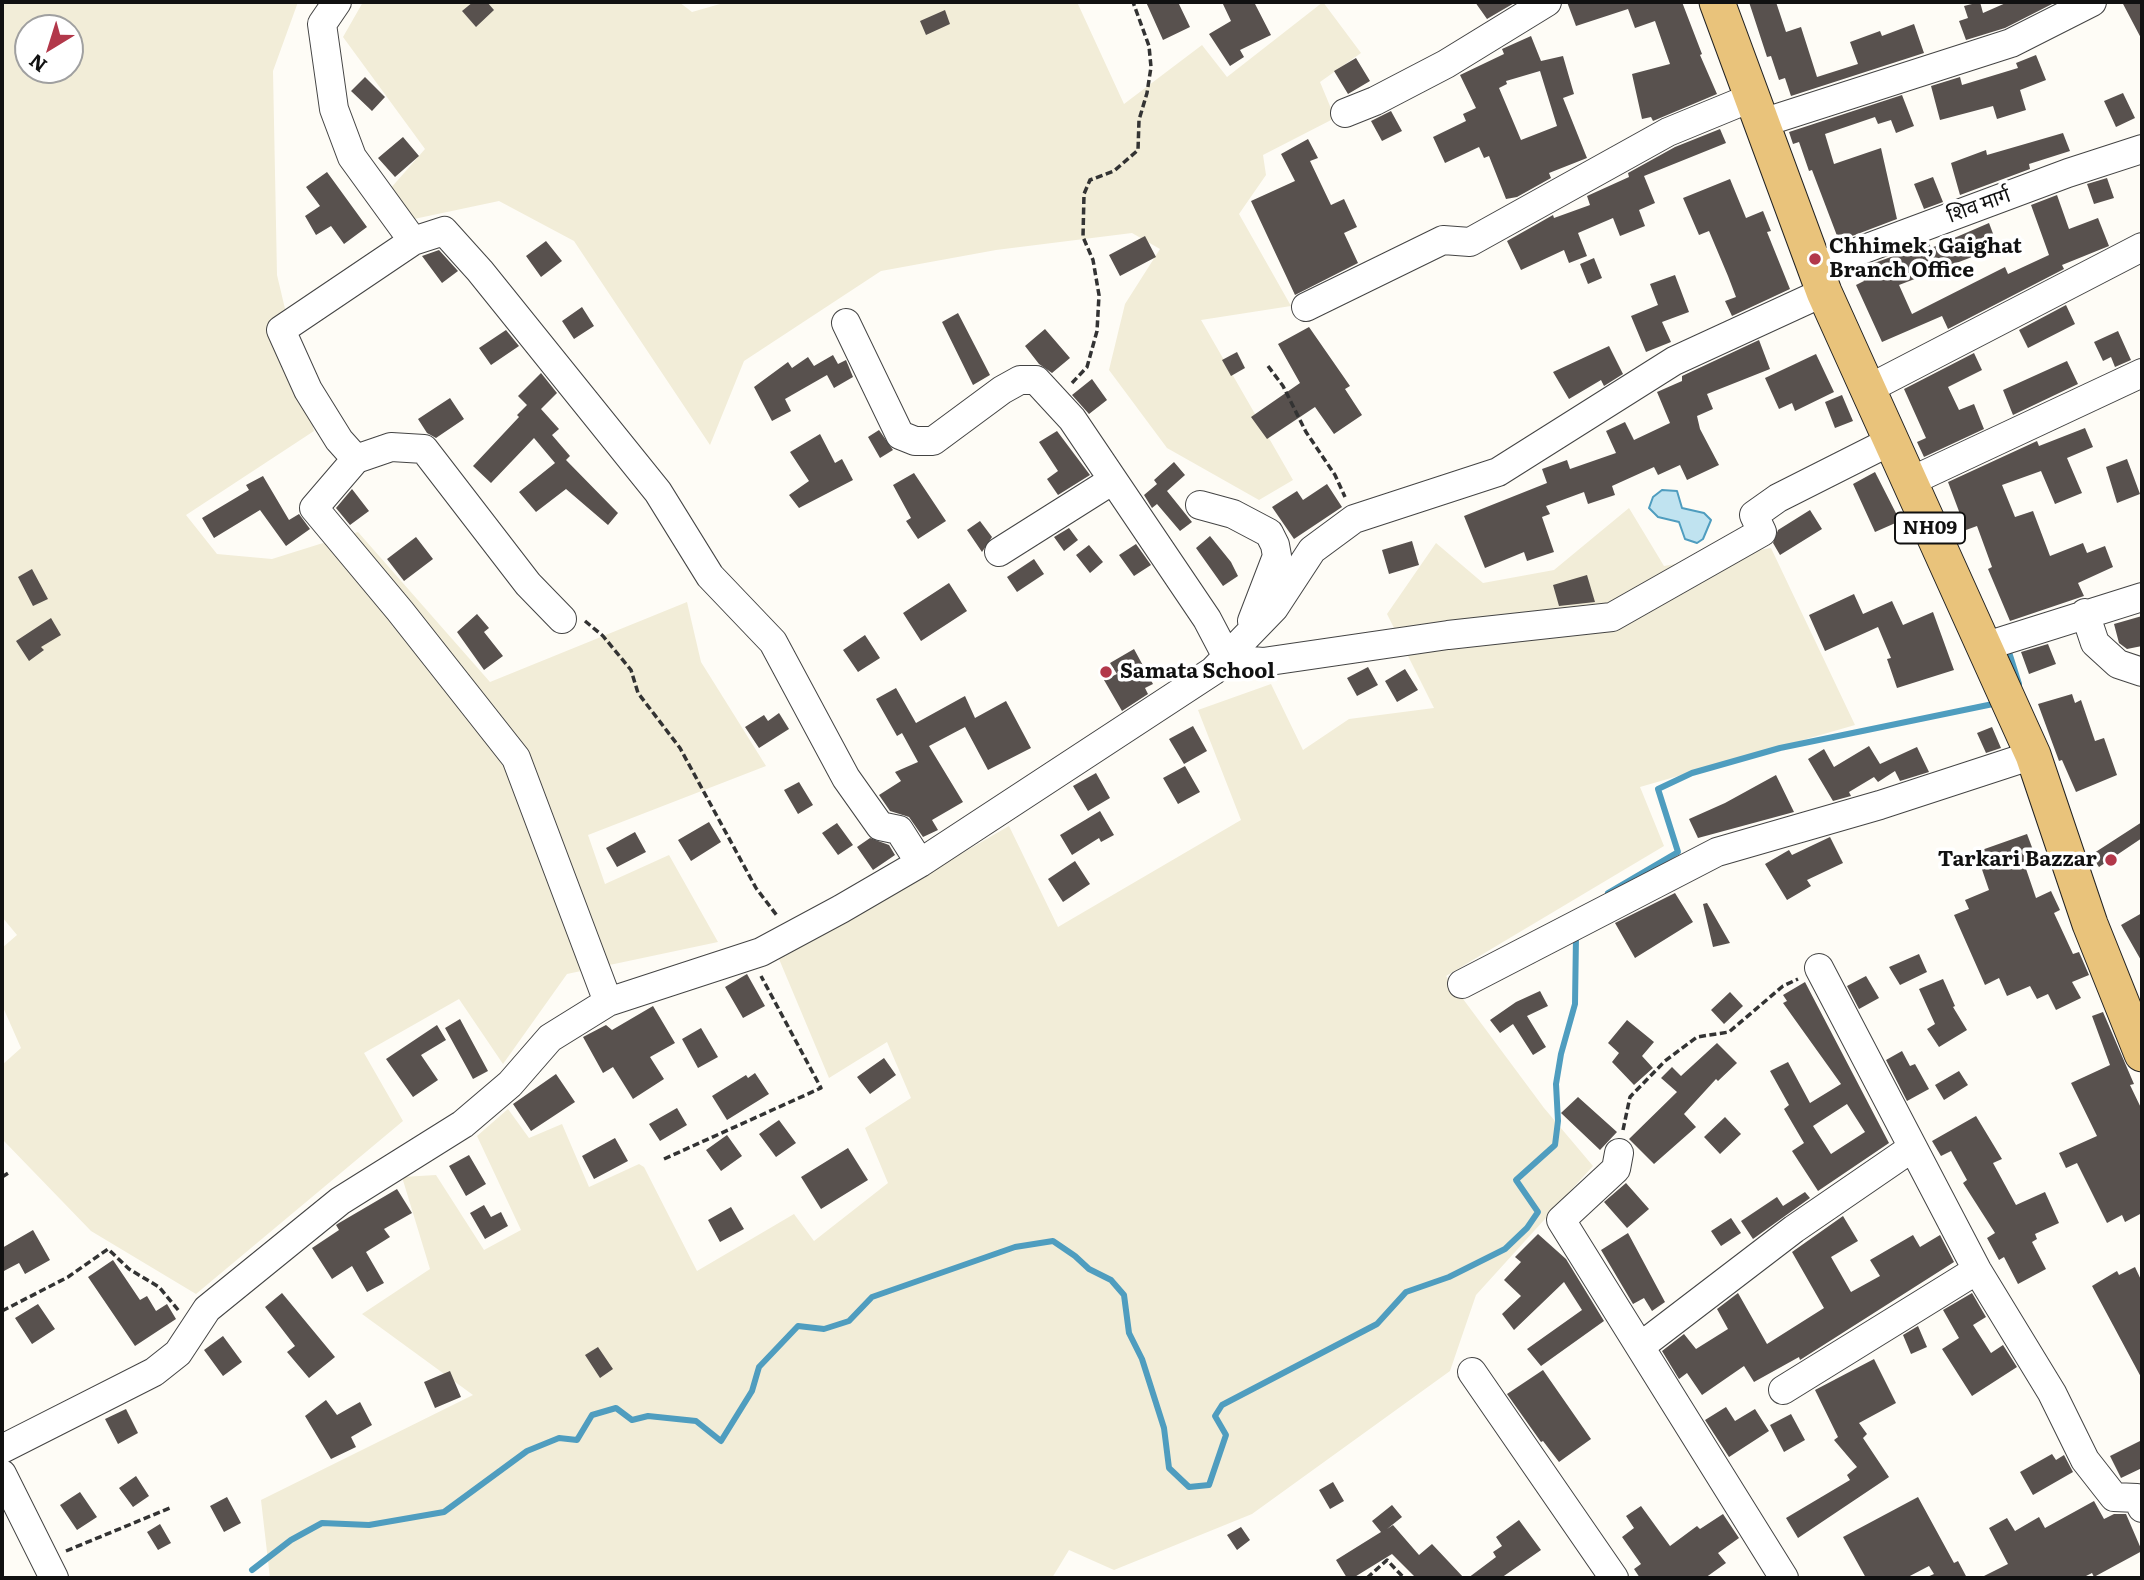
<!DOCTYPE html>
<meta charset="utf-8">
<style>
body{margin:0}
#map{position:relative;width:2144px;height:1580px;overflow:hidden;background:#fefcf6;font-family:Literata,serif}
canvas{display:block}
.frame{position:absolute;inset:0;border:4px solid #111;pointer-events:none}
.north{position:absolute;left:14px;top:14px;width:70px;height:70px;box-sizing:border-box;background:#fff;border:2px solid #a0a0a0;border-radius:50%;rotate:218deg;font-size:19px;font-weight:700;line-height:28px;text-align:center;color:#111}
.north::after{content:'';display:block;margin:auto;width:24px;height:32px;background:#b2384a;clip-path:polygon(50% 0,100% 100%,50% 72%,0 100%)}
</style>
<div id="map">
<canvas width="2144" height="1580"></canvas>
<div class="frame"></div>
<div class="north">N</div>
</div>
<script>
const c = document.querySelector('canvas').getContext('2d');
c.lineJoin = 'round';
function fillPath(path, color) { c.fillStyle = color; c.fill(path, 'evenodd'); }
const shape = rows => new Path2D(rows.map(r => 'M' + r).join(''));
function stroke(path, color, width, dash) { c.strokeStyle = color; c.lineWidth = width; c.lineCap = dash ? 'butt' : 'round'; c.setLineDash(dash || []); c.stroke(path); }
function drawText(font, color, halo, rows, align = 'center') {
  c.font = font + ' Literata,"Noto Sans Devanagari",serif'; c.lineWidth = 7; c.setLineDash([]); c.textBaseline = 'middle'; c.strokeStyle = halo; c.fillStyle = color; for (const [text, x, y, turn = 0] of rows) {
    c.save(); c.translate(x, y); c.rotate((+turn || 0) * Math.PI / 180); c.textAlign = isNaN(turn) ? turn : align; if (halo) c.strokeText(text, 0, 0); c.fillText(text, 0, 0); c.restore();
  }
}
const farmland = shape([
 [2,2,298,2,273,71,277,275,314,431,186,515,217,554,272,559,358,532,490,682,687,602,701,662,766,766,588,835,605,884,669,855,718,942,567,974,503,1064,459,999,364,1053,403,1121,196,1294,91,1231,2,1139,2,1065,21,1048,2,1005,2,948,17,935,2,917],
 [28,28,70,28,70,70,28,70],
 [363,2,679,2,692,12,727,2,1077,2,1124,104,1202,45,1227,77,1323,2,1361,53,1320,82,1335,118,1263,155,1266,175,1239,214,1291,306,1201,320,1293,480,1259,500,1167,448,1109,370,1125,304,1160,249,1132,233,996,250,881,271,744,361,710,445,574,241,499,201,414,219,390,189,425,149,343,37],
 [1629,508,1664,566,1771,548,1855,725,1640,787,1664,846,1446,976,1544,1108,1593,1166,1476,1295,1450,1371,1252,1514,1114,1570,1069,1550,1052,1578,270,1578,261,1500,473,1395,362,1314,430,1269,402,1177,436,1175,484,1250,521,1230,477,1136,508,1109,529,1138,562,1124,589,1187,639,1164,644,1167,697,1271,794,1214,814,1241,888,1183,865,1128,911,1098,887,1042,829,1078,779,959,1009,826,1058,927,1241,820,1198,710,1271,684,1303,750,1349,719,1434,708,1387,614,1436,543,1483,583,1554,570]
]);
const water = shape([
 [1662,490,1677,491,1682,508,1704,513,1711,520,1703,539,1697,543,1685,539,1679,522,1658,517,1649,508,1653,497,1662,490]
]);
const stream = shape([
 [2008,649,2019,684],
 [1608,893,1678,852,1658,789,1692,773,1780,748,1993,704],
 [252,1570,291,1540,322,1523,369,1525,444,1512,527,1451,559,1438,577,1440,592,1415,616,1408,632,1420,648,1416,696,1421,721,1441,752,1391,759,1367,798,1326,824,1329,849,1321,872,1297,1015,1247,1053,1241,1075,1256,1089,1269,1111,1280,1124,1295,1129,1333,1142,1359,1164,1428,1169,1468,1189,1487,1209,1485,1226,1435,1215,1416,1222,1405,1377,1324,1406,1292,1449,1277,1505,1249,1527,1228,1538,1212,1516,1180,1555,1145,1558,1121,1556,1084,1561,1054,1575,1004,1576,936]
]);
const building = shape([
 [473,2,487,2,494,10,476,27,462,11],
 [1146,2,1178,2,1190,27,1163,40],
 [1222,2,1254,2,1271,35,1240,50,1244,57,1230,66,1209,34,1231,21],
 [1475,2,1516,2,1487,19],
 [1567,2,1682,2,1702,54,1700,55,1717,94,1653,121,1651,117,1642,119,1632,74,1670,64,1655,21,1635,28,1628,9,1576,26],
 [1749,2,1776,2,1786,32,1801,27,1817,77,1858,64,1850,42,1880,31,1882,36,1914,24,1924,53,1791,96,1785,78,1779,80,1771,56,1767,57],
 [1980,2,1983,13,2008,2,2056,2,2005,28,1966,40,1959,21,1968,18,1964,6],
 [2122,2,2142,2,2142,40],
 [945,10,950,24,926,35,920,21],
 [1531,36,1541,61,1563,56,1574,94,1563,98,1587,158,1549,173,1551,178,1517,197,1506,199,1489,156,1484,158,1479,147,1445,163,1433,137,1466,121,1463,114,1476,108,1460,75,1504,54,1502,49],
 [1540,71,1557,126,1521,140,1499,88,1507,84,1506,81],
 [2036,55,2046,80,2020,90,2026,110,1997,119,1993,106,1940,120,1931,86,1960,77,1962,85,2018,68,2016,63],
 [1356,58,1370,81,1348,94,1334,71],
 [365,77,385,97,372,111,351,91],
 [2123,93,2135,118,2116,127,2104,101],
 [1902,95,1914,126,1896,133,1891,120,1878,124,1875,117,1825,134,1834,164,1881,148,1897,219,1839,241,1812,170,1809,171,1799,142,1793,144,1789,132],
 [1391,111,1402,131,1382,141,1371,121],
 [1720,129,1726,143,1644,176,1655,203,1639,210,1645,226,1620,236,1613,218,1578,233,1587,256,1569,263,1564,250,1521,270,1507,241,1553,215,1554,218,1590,205,1587,196,1629,177,1628,173,1675,147],
 [2063,133,2070,151,2029,164,2030,169,1960,195,1951,163,1986,150,1987,155],
 [403,137,419,156,395,177,378,158],
 [1308,139,1318,158,1310,161,1331,205,1344,199,1357,227,1344,233,1358,263,1295,295,1251,201,1295,181,1281,154],
 [327,172,367,227,344,244,331,226,316,235,305,216,320,206,306,187],
 [1933,177,1943,202,1924,209,1914,184],
 [2107,178,2114,198,2094,204,2087,184],
 [1730,179,1746,218,1763,211,1771,231,1767,232,1790,289,1732,316,1725,301,1736,297,1728,276,1709,231,1699,235,1683,198],
 [2057,195,2069,229,2098,218,2109,246,2062,265,2064,269,1948,329,1942,316,1882,342,1856,285,1864,281,1858,269,1929,243,1931,248,1989,223,1998,247,1899,285,1912,314,2005,267,2008,274,2049,255,2031,205],
 [1145,236,1156,257,1120,276,1109,255],
 [546,241,562,261,541,277,526,256],
 [439,250,458,271,442,283,422,256],
 [1594,258,1602,278,1588,284,1580,264],
 [1675,275,1689,312,1662,322,1671,342,1646,352,1631,316,1658,305,1650,284],
 [2066,305,2075,324,2028,348,2019,330],
 [582,307,594,326,574,339,562,321],
 [958,313,990,375,973,385,942,322],
 [1309,327,1350,386,1345,389,1362,415,1334,434,1315,407,1267,439,1251,417,1300,383,1278,344],
 [1045,329,1070,358,1052,373,1039,364,1025,346],
 [506,330,519,346,491,365,479,348],
 [2118,331,2131,360,2115,367,2111,357,2103,361,2094,342],
 [1759,340,1770,369,1707,394,1713,409,1697,416,1700,429,1719,465,1687,480,1680,465,1658,475,1654,467,1612,486,1615,495,1588,504,1584,492,1546,506,1550,514,1542,517,1554,552,1527,561,1524,552,1485,568,1464,516,1547,483,1542,469,1567,460,1570,469,1616,453,1606,431,1625,422,1634,440,1670,423,1657,392,1682,381,1682,376],
 [1609,346,1623,374,1604,386,1601,380,1569,399,1553,372],
 [1237,352,1245,368,1231,376,1222,360],
 [1974,353,1982,370,1948,387,1959,410,1974,404,1984,429,1924,457,1917,442,1926,438,1904,389],
 [1816,354,1834,392,1795,411,1792,403,1779,409,1765,378],
 [833,355,838,364,846,360,853,377,834,388,827,375,785,399,791,411,772,421,754,387,788,362,792,368,808,357,814,366],
 [2067,361,2078,384,2013,415,2003,390],
 [541,373,557,393,541,409,559,429,552,435,570,456,566,460,618,513,608,525,566,489,536,512,519,492,555,463,534,438,491,483,473,466,519,417,517,415,527,405,518,396],
 [1092,379,1107,400,1089,414,1072,395],
 [1842,395,1853,421,1835,428,1825,402],
 [450,398,464,419,436,438,427,433,418,419],
 [2085,428,2093,447,2067,458,2082,493,2055,504,2041,471,2002,485,2015,517,2033,511,2050,556,2083,543,2087,553,2105,546,2113,567,2078,583,2084,596,2010,621,1988,569,1992,567,1977,526,1966,530,1948,482,2037,441,2039,446],
 [879,430,893,450,880,458,868,437],
 [1057,431,1090,475,1058,495,1047,479,1058,471,1039,442],
 [820,434,835,463,842,459,853,480,799,508,789,495,809,481,790,452],
 [2127,459,2140,494,2117,503,2106,467],
 [1174,462,1185,475,1167,491,1192,522,1180,531,1157,504,1152,508,1144,495,1157,484,1154,480],
 [1875,472,1900,521,1875,532,1853,484],
 [914,473,946,521,918,539,906,521,911,518,893,485],
 [263,476,289,520,299,514,310,529,286,546,260,510,214,538,202,518,249,490,246,485],
 [1327,484,1342,507,1294,539,1272,507,1297,491,1303,500],
 [352,489,369,511,350,525,336,508],
 [1810,510,1822,529,1780,555,1773,543,1778,530],
 [980,521,992,537,982,552,967,530],
 [1069,528,1078,540,1064,551,1054,537],
 [1210,536,1231,562,1238,576,1223,586,1196,548],
 [416,537,433,559,404,581,387,559],
 [1412,541,1419,565,1389,574,1382,550],
 [1136,544,1151,565,1134,576,1119,555],
 [1089,545,1103,562,1090,573,1076,555],
 [1034,559,1044,574,1017,592,1007,577],
 [32,569,48,599,33,606,18,577],
 [1587,575,1595,602,1559,606,1553,585],
 [949,583,967,611,921,641,903,613],
 [1854,594,1863,614,1892,601,1903,625,1933,612,1954,670,1897,688,1887,659,1891,658,1878,627,1825,651,1809,615],
 [477,614,489,628,484,632,503,656,484,670,457,632],
 [2142,616,2142,646,2127,649,2119,643,2114,624],
 [51,618,61,635,41,647,44,650,29,661,16,641],
 [865,635,880,658,858,672,843,650],
 [2048,644,2056,664,2029,674,2021,652],
 [1134,649,1153,684,1145,688,1148,694,1122,711,1104,680,1117,674,1110,663],
 [1368,667,1378,685,1357,696,1347,678],
 [1405,669,1418,690,1397,702,1385,681],
 [896,688,916,723,965,696,975,718,1006,701,1031,748,988,770,965,727,929,746,963,802,932,820,938,830,923,837,909,817,890,811,879,795,901,781,895,772,918,762,902,733,897,736,876,699],
 [2072,694,2075,703,2081,700,2095,741,2104,738,2117,775,2076,792,2062,760,2059,761,2038,704],
 [779,713,789,729,759,748,745,727,764,715,768,721],
 [1193,726,1207,751,1184,764,1169,739],
 [1992,727,2001,748,1986,753,1977,733],
 [1869,746,1880,764,1917,747,1929,772,1900,781,1895,771,1878,782,1874,777,1849,792,1851,796,1833,801,1808,759,1824,749,1834,767],
 [1185,766,1200,792,1178,804,1163,778],
 [1096,773,1110,798,1088,811,1073,786],
 [1776,775,1794,812,1698,838,1689,819,1725,803],
 [799,782,813,805,798,814,784,790],
 [1100,811,1114,835,1101,842,1099,838,1072,855,1060,835],
 [709,822,721,842,691,861,678,840],
 [2142,822,2142,838,2099,867,2091,855],
 [837,823,853,845,838,855,822,833],
 [635,832,646,852,617,867,606,848],
 [2027,834,2036,858,2024,863,2036,898,2051,891,2060,910,2054,913,2073,954,2079,952,2089,975,2072,982,2081,998,2056,1010,2048,994,2037,999,2030,986,2007,996,1999,978,1985,985,1954,915,1969,909,1965,900,1989,890,1976,852],
 [1830,837,1843,863,1807,880,1811,886,1787,900,1765,864,1789,850,1792,855],
 [870,838,889,845,895,855,873,870,857,847],
 [1075,861,1090,884,1063,902,1048,879],
 [1675,893,1693,922,1635,958,1615,923],
 [1707,903,1730,943,1713,947,1703,904],
 [2142,913,2142,962,2121,925],
 [1919,954,1927,972,1900,985,1889,967],
 [747,974,765,1006,743,1018,725,987],
 [1866,976,1879,998,1859,1009,1847,986],
 [1943,979,1955,1006,1953,1007,1967,1030,1939,1047,1927,1029,1935,1024,1919,989],
 [1805,982,1889,1143,1818,1191,1792,1151,1804,1143,1784,1109,1789,1105,1770,1071,1788,1062,1810,1103,1841,1084,1783,1003,1787,1001,1783,995],
 [1847,1104,1865,1132,1831,1154,1813,1126],
 [1540,991,1548,1006,1527,1016,1546,1047,1533,1055,1513,1024,1500,1033,1490,1020,1516,1002],
 [1730,992,1743,1006,1724,1024,1711,1010],
 [653,1006,675,1043,650,1057,664,1079,633,1099,613,1067,603,1073,583,1037,606,1025,612,1030],
 [2103,1012,2134,1084,2130,1085,2142,1110,2142,1213,2125,1222,2122,1215,2107,1223,2077,1163,2066,1168,2059,1153,2097,1136,2071,1083,2110,1065,2092,1016],
 [460,1019,488,1071,473,1079,445,1028],
 [1627,1020,1654,1042,1642,1056,1653,1068,1634,1085,1612,1062,1619,1053,1608,1043],
 [437,1025,446,1040,421,1055,438,1080,413,1097,386,1059],
 [701,1028,718,1057,698,1068,682,1039],
 [1717,1043,1737,1063,1718,1081,1716,1079,1684,1114,1696,1127,1654,1164,1629,1139,1677,1092,1661,1078,1672,1067,1681,1076],
 [1902,1051,1910,1066,1915,1064,1929,1089,1907,1101,1886,1060],
 [884,1058,896,1075,870,1094,857,1077],
 [1959,1071,1968,1085,1944,1100,1935,1085],
 [755,1073,769,1094,727,1120,712,1096,746,1075,748,1078],
 [556,1074,575,1102,531,1131,513,1104],
 [1578,1097,1617,1132,1600,1150,1561,1113],
 [677,1108,687,1125,660,1141,649,1124],
 [1976,1116,2002,1159,1993,1163,2016,1205,2045,1192,2059,1223,2035,1234,2037,1239,2032,1242,2046,1269,2018,1284,2004,1257,1999,1260,1987,1238,1995,1233,1963,1183,1967,1180,1951,1151,1941,1156,1932,1141],
 [1725,1117,1741,1134,1720,1154,1704,1137],
 [779,1120,796,1143,776,1157,759,1134],
 [727,1135,742,1156,721,1171,706,1150],
 [615,1138,628,1161,594,1179,582,1156],
 [848,1148,868,1180,821,1209,801,1177],
 [469,1155,486,1184,466,1196,449,1166],
 [1626,1183,1649,1209,1627,1228,1604,1202],
 [397,1189,412,1213,384,1229,390,1237,366,1252,384,1283,367,1292,352,1266,332,1279,312,1248,339,1230,336,1225,339,1223],
 [1805,1192,1810,1198,1753,1239,1741,1221,1777,1197,1783,1206],
 [484,1205,491,1217,501,1212,508,1226,485,1239,470,1213],
 [731,1207,744,1229,720,1242,708,1220],
 [1843,1216,1858,1241,1831,1257,1851,1292,1880,1276,1870,1260,1913,1235,1920,1247,1940,1235,1954,1262,1800,1360,1799,1357,1754,1382,1744,1366,1702,1395,1687,1373,1679,1379,1662,1351,1684,1334,1696,1349,1728,1329,1717,1309,1738,1293,1767,1344,1824,1308,1792,1252],
 [1731,1218,1741,1233,1721,1246,1711,1231],
 [33,1230,50,1260,25,1274,19,1263,2,1272,2,1248],
 [1628,1233,1665,1302,1652,1311,1644,1298,1633,1304,1601,1250],
 [1538,1234,1566,1259,1604,1321,1541,1366,1527,1349,1582,1310,1564,1282,1514,1330,1502,1314,1521,1296,1504,1280,1521,1262,1515,1257],
 [113,1260,140,1300,147,1296,156,1311,167,1304,176,1319,135,1346,88,1277],
 [2135,1267,2142,1282,2142,1379,2092,1286,2117,1271,2119,1275],
 [282,1293,335,1357,309,1378,287,1352,295,1346,265,1307],
 [1972,1293,1986,1317,1973,1325,1991,1353,2003,1345,2017,1367,1972,1396,1942,1349,1959,1338,1943,1310],
 [38,1304,55,1329,32,1344,15,1318],
 [1918,1326,1927,1347,1911,1354,1903,1335],
 [223,1336,242,1362,223,1376,204,1350],
 [598,1347,613,1369,600,1378,585,1355],
 [1874,1359,1896,1403,1859,1423,1867,1434,1863,1438,1889,1477,1798,1538,1786,1518,1850,1480,1847,1475,1857,1467,1834,1440,1838,1437,1815,1390],
 [1543,1370,1591,1439,1559,1462,1543,1441,1541,1442,1507,1394],
 [450,1371,461,1397,435,1408,424,1382],
 [326,1400,337,1415,360,1402,372,1425,351,1437,356,1447,331,1459,305,1416],
 [1726,1407,1735,1421,1755,1409,1769,1431,1729,1457,1705,1420],
 [126,1409,138,1433,118,1444,105,1419],
 [1791,1414,1805,1440,1784,1452,1770,1425],
 [2142,1440,2142,1468,2121,1478,2110,1456],
 [2052,1454,2056,1460,2064,1455,2073,1472,2033,1495,2020,1472],
 [136,1476,149,1496,133,1507,119,1488],
 [1333,1482,1344,1501,1330,1509,1319,1490],
 [80,1492,97,1517,77,1530,60,1505],
 [227,1497,241,1523,224,1532,210,1506],
 [1918,1497,1954,1563,1958,1561,1967,1578,1925,1578,1934,1574,1929,1566,1906,1578,1866,1578,1843,1537],
 [2094,1501,2104,1519,2114,1514,2126,1514,2142,1551,2094,1577,2092,1573,2082,1578,1980,1578,2008,1564,1989,1528,2007,1518,2015,1531,2039,1517,2045,1528],
 [1392,1505,1402,1517,1387,1529,1393,1525,1419,1555,1432,1544,1464,1578,1416,1578,1392,1554,1353,1578,1347,1578,1336,1560,1381,1532,1372,1521],
 [1641,1506,1670,1546,1697,1526,1700,1529,1723,1514,1739,1538,1718,1553,1726,1563,1705,1578,1640,1578,1634,1569,1641,1564,1622,1537,1634,1528,1626,1516],
 [1519,1520,1541,1550,1501,1578,1468,1578,1496,1557,1493,1552,1502,1546,1496,1537],
 [160,1524,171,1543,158,1550,147,1532],
 [1241,1527,1250,1540,1237,1550,1227,1535]
]);
const path = shape([
 [1268,366,1283,386,1306,432,1335,475,1345,497],
 [1072,383,1087,367,1097,331,1099,295,1093,260,1083,237,1084,194,1090,180,1114,171,1138,150,1139,120,1147,93,1151,67,1149,46,1133,2],
 [585,621,603,636,631,670,638,693,680,748,756,888,778,917],
 [1623,1130,1630,1097,1665,1061,1697,1037,1729,1032,1783,986,1798,979],
 [664,1159,821,1088,761,976],
 [2,1177,10,1172],
 [2,1311,68,1277,108,1249,129,1269,159,1287,179,1311],
 [66,1551,170,1508],
 [1367,1578,1387,1560,1404,1578]
]);
const minor = shape([
 [337,2,322,24,334,109,352,157,413,241,444,231,480,271,658,492,710,576,773,642,846,778,880,826,899,830,920,863],
 [1345,113,1375,101,1446,64,1547,2],
 [1762,123,2011,43,2092,2],
 [413,241,281,330,308,390,339,440,356,459,391,447,424,449,528,584,562,619],
 [1816,267,2068,173,2142,149],
 [1306,307,1443,240,1470,242,1668,132,1753,97],
 [846,323,900,435,915,441,933,441,1002,390,1020,380,1036,380,1072,419,1207,619,1228,659,1263,662,1448,635,1612,617,1762,532,1754,515,1778,498,1891,441],
 [1868,389,2142,247],
 [356,459,314,508,400,611,516,758,608,1002],
 [1909,482,2142,373],
 [1200,505,1233,514,1269,533,1275,545,1277,556,1252,621],
 [999,552,1113,480],
 [2085,613,2095,643,2118,664,2142,672],
 [1983,647,2142,597],
 [1819,968,1977,1270,2052,1393,2085,1460,2114,1497,2137,1498,2142,1508],
 [1462,984,1717,852,1880,805,2033,755],
 [1619,1153,1616,1169,1561,1220,1784,1578],
 [1641,1346,1794,1229,1912,1148],
 [1472,1372,1614,1578],
 [1783,1390,1977,1270],
 [2,1449,154,1372,178,1353,207,1309,340,1201,463,1124,510,1084,550,1038,608,1002,761,952,841,909,920,863,1213,671,1274,608,1312,550,1354,519,1498,472,1674,361,1824,292],
 [2,1474,54,1578]
]);
const major = shape([
 [1717,2,1824,292,2033,755,2090,924,2142,1054]
]);
const markers = [
 [1815,259,7,"#b2384a"],
 [1106,672,7,"#b2384a"],
 [2111,860,7,"#b2384a"]
];
const shields = [
 [1930,528,70]
];
const shieldNames = [
 ["NH09",1930,528]
];
const streetNames = [
 ["शिव मार्ग",1979,206,-20]
];
const poiNames = [
 ["Chhimek, Gaighat",1829,247],
 ["Branch Office",1829,271],
 ["Samata School",1120,672],
 ["Tarkari Bazzar",2097,860,"right"]
];
fillPath(farmland, '#f2edd8');
fillPath(water, '#c0e3f0');
stroke(water, '#4f9dbf', 2);
stroke(stream, '#4f9dbf', 6);
fillPath(building, '#58514e');
stroke(minor, '#444', 30);
stroke(major, '#222', 37);
stroke(path, '#333', 3.5, [7, 3.5]);
stroke(minor, '#fff', 28);
stroke(major, '#e9c37b', 35);
for (const [x, y, r, color] of markers) { const dot = new Path2D(); dot.arc(x, y, r, 0, 2 * Math.PI); c.fillStyle = color; c.fill(dot); stroke(dot, '#fff', 2.5); }
for (const [x, y, w] of shields) { const box = new Path2D(); box.roundRect(x - w / 2, y - 15.5, w, 31, 5); c.fillStyle = '#fff'; c.fill(box); stroke(box, '#111', 2); }
drawText('bold 19px', '#111', null, shieldNames);
drawText('21px', '#111', '#fff', streetNames);
drawText('bold 21px', '#111', '#fff', poiNames, 'left');
</script>
